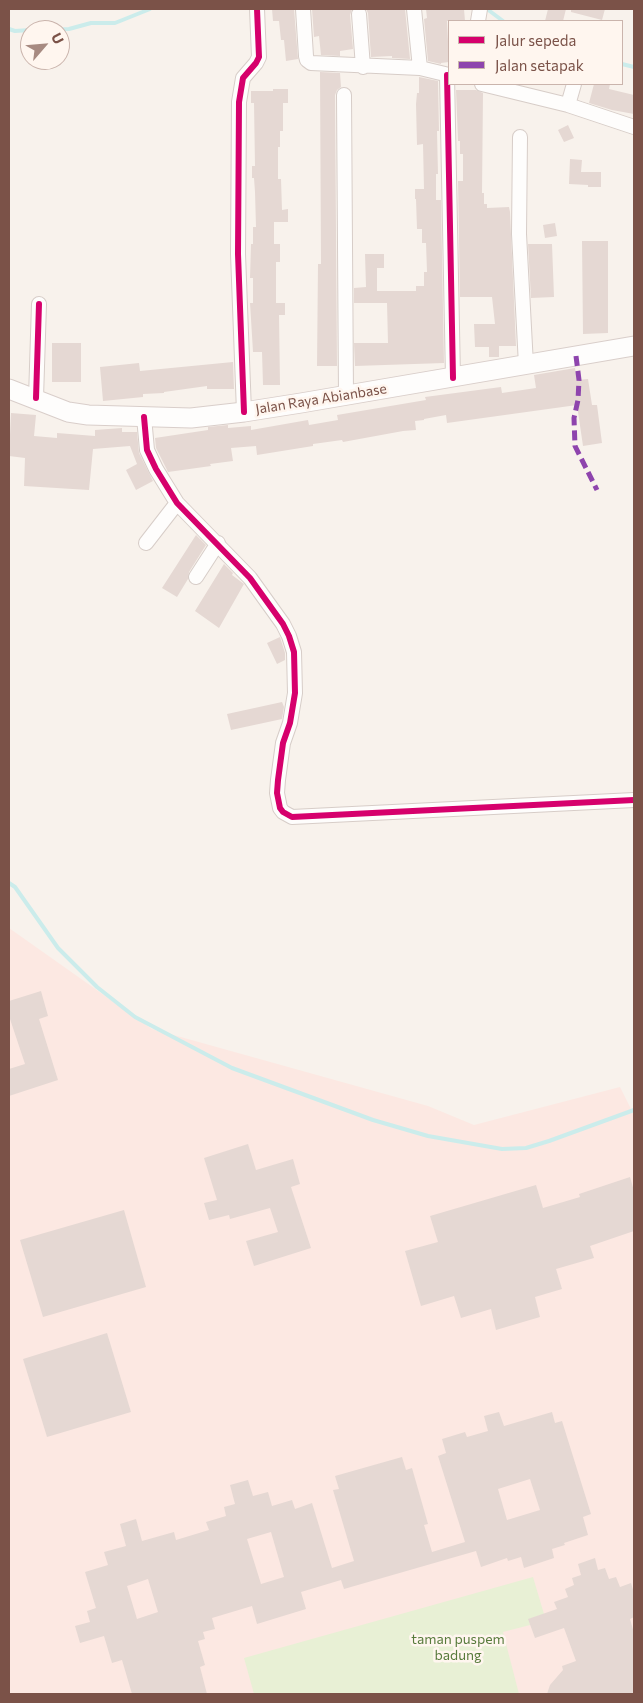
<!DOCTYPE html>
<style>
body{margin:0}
#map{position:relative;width:643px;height:1703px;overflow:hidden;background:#f8f2ec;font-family:Commissioner,sans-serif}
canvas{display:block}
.frame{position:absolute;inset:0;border:10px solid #7b5248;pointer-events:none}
.legend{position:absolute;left:448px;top:20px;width:175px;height:65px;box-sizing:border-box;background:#fff6ef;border:1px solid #cab4ac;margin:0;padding:6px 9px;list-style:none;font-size:15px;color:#7b5248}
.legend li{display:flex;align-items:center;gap:10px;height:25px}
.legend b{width:25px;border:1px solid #cab4ac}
.north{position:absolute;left:20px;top:20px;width:50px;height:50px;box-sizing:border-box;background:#fff6ef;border:1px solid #cab4ac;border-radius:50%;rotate:63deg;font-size:14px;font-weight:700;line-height:20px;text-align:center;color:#7b5248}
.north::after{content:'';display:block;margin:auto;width:18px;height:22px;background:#a78a81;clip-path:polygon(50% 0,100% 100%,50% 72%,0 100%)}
</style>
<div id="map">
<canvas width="643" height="1703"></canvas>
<div class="frame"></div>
<ul class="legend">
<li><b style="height:6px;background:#d6006c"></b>Jalur sepeda</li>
<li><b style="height:6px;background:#8e44ad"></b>Jalan setapak</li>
</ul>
<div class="north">U</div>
</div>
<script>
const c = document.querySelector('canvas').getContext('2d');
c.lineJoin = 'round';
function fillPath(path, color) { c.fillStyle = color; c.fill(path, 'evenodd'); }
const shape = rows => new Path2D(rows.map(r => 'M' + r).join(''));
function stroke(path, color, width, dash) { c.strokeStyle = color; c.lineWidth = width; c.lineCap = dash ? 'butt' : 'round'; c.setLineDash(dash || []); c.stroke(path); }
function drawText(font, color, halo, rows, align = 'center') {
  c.font = font + ' Commissioner,sans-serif'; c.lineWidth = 5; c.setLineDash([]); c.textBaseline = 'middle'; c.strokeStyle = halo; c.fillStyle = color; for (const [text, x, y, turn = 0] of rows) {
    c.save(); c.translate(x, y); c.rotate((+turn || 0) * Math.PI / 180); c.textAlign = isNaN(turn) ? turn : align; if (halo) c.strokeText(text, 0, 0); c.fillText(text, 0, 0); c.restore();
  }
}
const commercial = shape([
 [9,928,152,1029,428,1106,474,1125,620,1087,634,1115,634,1694,9,1694]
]);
const green = shape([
 [533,1577,544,1614,529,1619,530,1625,503,1632,519,1694,254,1694,244,1658]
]);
const stream = shape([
 [487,9,503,21],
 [9,29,15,31,30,30],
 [38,30,69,29,91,23,115,23,150,9],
 [622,64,634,67],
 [9,883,15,887,58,948,97,987,135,1017,232,1068,373,1120,428,1136,502,1149,526,1148,549,1141,634,1110]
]);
const building = shape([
 [272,9,294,9,298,59,286,61,284,40,281,40,279,21,273,21],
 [312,9,352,9,350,15,353,49,340,51,340,56,321,55,319,36,314,37],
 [366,9,405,9,410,59,392,58,392,56,371,57,368,13],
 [426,9,464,9,465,21,447,21,449,62,441,63,441,64,428,61,424,19,427,18],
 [548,9,566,9,563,21,545,21],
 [571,9,605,9,602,20,571,12],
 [320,72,340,73,341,87,337,90,335,95,337,366,317,366,318,264,321,264],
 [419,77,438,81,439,131,437,131,438,174,436,174,436,200,441,200,444,363,355,366,354,343,388,343,387,303,354,303,354,288,366,287,365,254,384,254,384,268,377,268,377,291,416,291,416,286,424,286,424,272,427,272,426,243,422,243,422,229,417,229,416,199,415,199,415,189,424,189,423,144,417,145,416,104,417,93,419,93],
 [594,84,610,84,609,89,634,95,634,114,612,110,589,103],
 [273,89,288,89,288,103,283,103,283,131,280,131,280,147,278,147,278,179,281,179,282,210,288,209,288,222,274,222,274,244,280,244,280,262,276,262,276,303,285,303,285,315,279,315,280,385,263,385,262,352,253,352,251,319,250,303,253,303,253,278,250,278,251,244,253,244,253,227,256,227,255,192,254,178,252,178,252,166,255,166,254,103,251,103,251,91,273,91],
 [456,90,476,90,483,93,482,193,484,193,484,204,487,204,487,208,509,207,510,212,516,346,499,346,499,357,489,357,489,347,475,347,474,324,495,324,492,297,460,297,458,181,463,181,463,154,460,154,460,141,458,141],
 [568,125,574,138,564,142,558,130],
 [570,159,582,160,581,172,601,172,601,187,588,187,588,185,569,184],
 [555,223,557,236,545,238,543,225],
 [582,241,608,241,608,333,583,334],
 [528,244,552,244,554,297,531,298],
 [52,343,81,343,81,382,52,382],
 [233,362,234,389,207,389,207,386,164,392,164,393,143,394,143,397,103,401,100,367,139,363,140,371],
 [575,368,577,380,588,379,592,405,597,405,602,443,583,446,577,405,447,423,446,415,424,419,424,420,415,421,416,430,403,431,343,442,342,440,313,444,313,446,257,455,256,446,231,448,233,461,210,464,211,466,168,472,156,448,155,438,208,430,208,427,228,425,228,428,251,426,251,430,308,420,309,425,338,420,337,415,426,400,425,397,501,387,502,393,536,388,534,375],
 [11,413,36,415,34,436,57,438,57,433,95,436,95,430,122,428,122,432,137,432,139,453,153,481,136,490,126,470,137,464,130,446,93,449,89,490,24,486,25,458,9,456],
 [196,535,206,545,189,572,188,579,177,597,162,588],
 [224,564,233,573,232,575,244,584,219,628,195,611],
 [280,637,285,653,285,660,277,664,267,643],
 [282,702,284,707,282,719,231,730,227,714],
 [41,991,48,1016,39,1019,58,1080,9,1096,9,1069,25,1064,9,1016,9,1001],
 [248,1144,256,1170,293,1159,300,1184,291,1187,311,1248,254,1266,246,1241,278,1232,270,1208,230,1219,229,1215,209,1220,204,1203,217,1200,204,1158],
 [630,1177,634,1191,634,1231,590,1246,594,1258,556,1269,562,1289,535,1297,540,1317,496,1330,491,1309,461,1318,454,1296,421,1306,405,1251,438,1242,430,1216,536,1185,543,1208,580,1197,579,1194],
 [124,1210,146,1287,43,1317,20,1240],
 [107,1333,131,1412,47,1437,23,1359],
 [499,1412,504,1426,552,1412,555,1423,562,1421,591,1514,583,1517,588,1535,564,1543,565,1545,552,1549,554,1558,524,1568,521,1557,508,1561,507,1558,481,1567,476,1551,344,1589,341,1580,301,1592,306,1609,257,1624,252,1606,212,1618,215,1629,203,1632,205,1639,198,1641,205,1665,200,1667,207,1694,132,1694,122,1660,112,1663,104,1636,80,1643,75,1626,90,1622,87,1611,96,1608,85,1572,108,1565,104,1552,126,1546,120,1524,136,1519,142,1541,174,1532,176,1540,209,1530,206,1522,226,1516,224,1507,235,1504,230,1485,248,1480,253,1496,268,1492,272,1506,292,1500,295,1509,312,1503,332,1568,354,1561,333,1490,339,1489,335,1476,402,1457,406,1470,412,1468,428,1524,424,1525,432,1552,465,1542,438,1456,446,1453,442,1439,465,1432,467,1437,488,1431,484,1416],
 [530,1479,540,1510,507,1520,498,1489],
 [271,1532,284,1577,261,1584,247,1539],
 [148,1579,158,1612,137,1619,127,1586],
 [595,1558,598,1570,605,1568,609,1579,616,1577,620,1587,631,1583,634,1593,634,1617,630,1619,634,1633,634,1694,547,1694,550,1685,563,1670,562,1666,576,1661,564,1628,535,1638,528,1619,557,1609,554,1602,568,1597,565,1589,574,1585,572,1578,581,1575,578,1564]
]);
const minor = shape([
 [303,9,306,56,307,60,311,63,420,68,449,75],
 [414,9,420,68],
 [359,14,363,67],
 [478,21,480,9],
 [447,75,453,378],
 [482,84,568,105,634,127],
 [344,95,346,395],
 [568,105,574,84],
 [520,137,519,234,526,365],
 [36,398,39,304],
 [244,412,238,254,239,102,243,78,256,63,259,57,257,9],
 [144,417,147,450,156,469,177,503,250,578,283,624,289,636,294,652,295,693,290,723,283,743,278,780,277,793,280,808,283,812,292,817,634,800],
 [146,543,177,503],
 [196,577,218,543]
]);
const secondary = shape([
 [9,389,68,412,88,415,191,418,244,412,301,403,634,346]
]);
const quiet = shape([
 [576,356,579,380,578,400,574,418,575,446,597,490]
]);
const cycleway = shape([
 [447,75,453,378],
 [36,398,39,304],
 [244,412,238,254,239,102,243,78,256,63,259,57,257,9],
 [144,417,147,450,156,469,177,503,250,578,283,624,289,636,294,652,295,693,290,723,283,743,278,780,277,793,280,808,283,812,292,817,634,800]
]);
const streetNames = [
 ["Jalan Raya Abianbase",321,399,-9]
];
const parkNames = [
 ["taman puspem",458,1639],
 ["badung",458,1655]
];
fillPath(commercial, '#fce8e2');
fillPath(green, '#e8f0d5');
stroke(stream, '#cbeceb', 4);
fillPath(building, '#e5d8d3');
stroke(minor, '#d7cdc8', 16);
stroke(secondary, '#d9ceca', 21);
stroke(minor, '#fefdfc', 14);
stroke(secondary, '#fefdfc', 19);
stroke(quiet, '#8e44ad', 5, [10, 5]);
stroke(cycleway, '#d6006c', 6);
drawText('14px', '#7b5248', '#fff6ef', streetNames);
drawText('14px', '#587b3c', '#fff6ef', parkNames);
</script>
